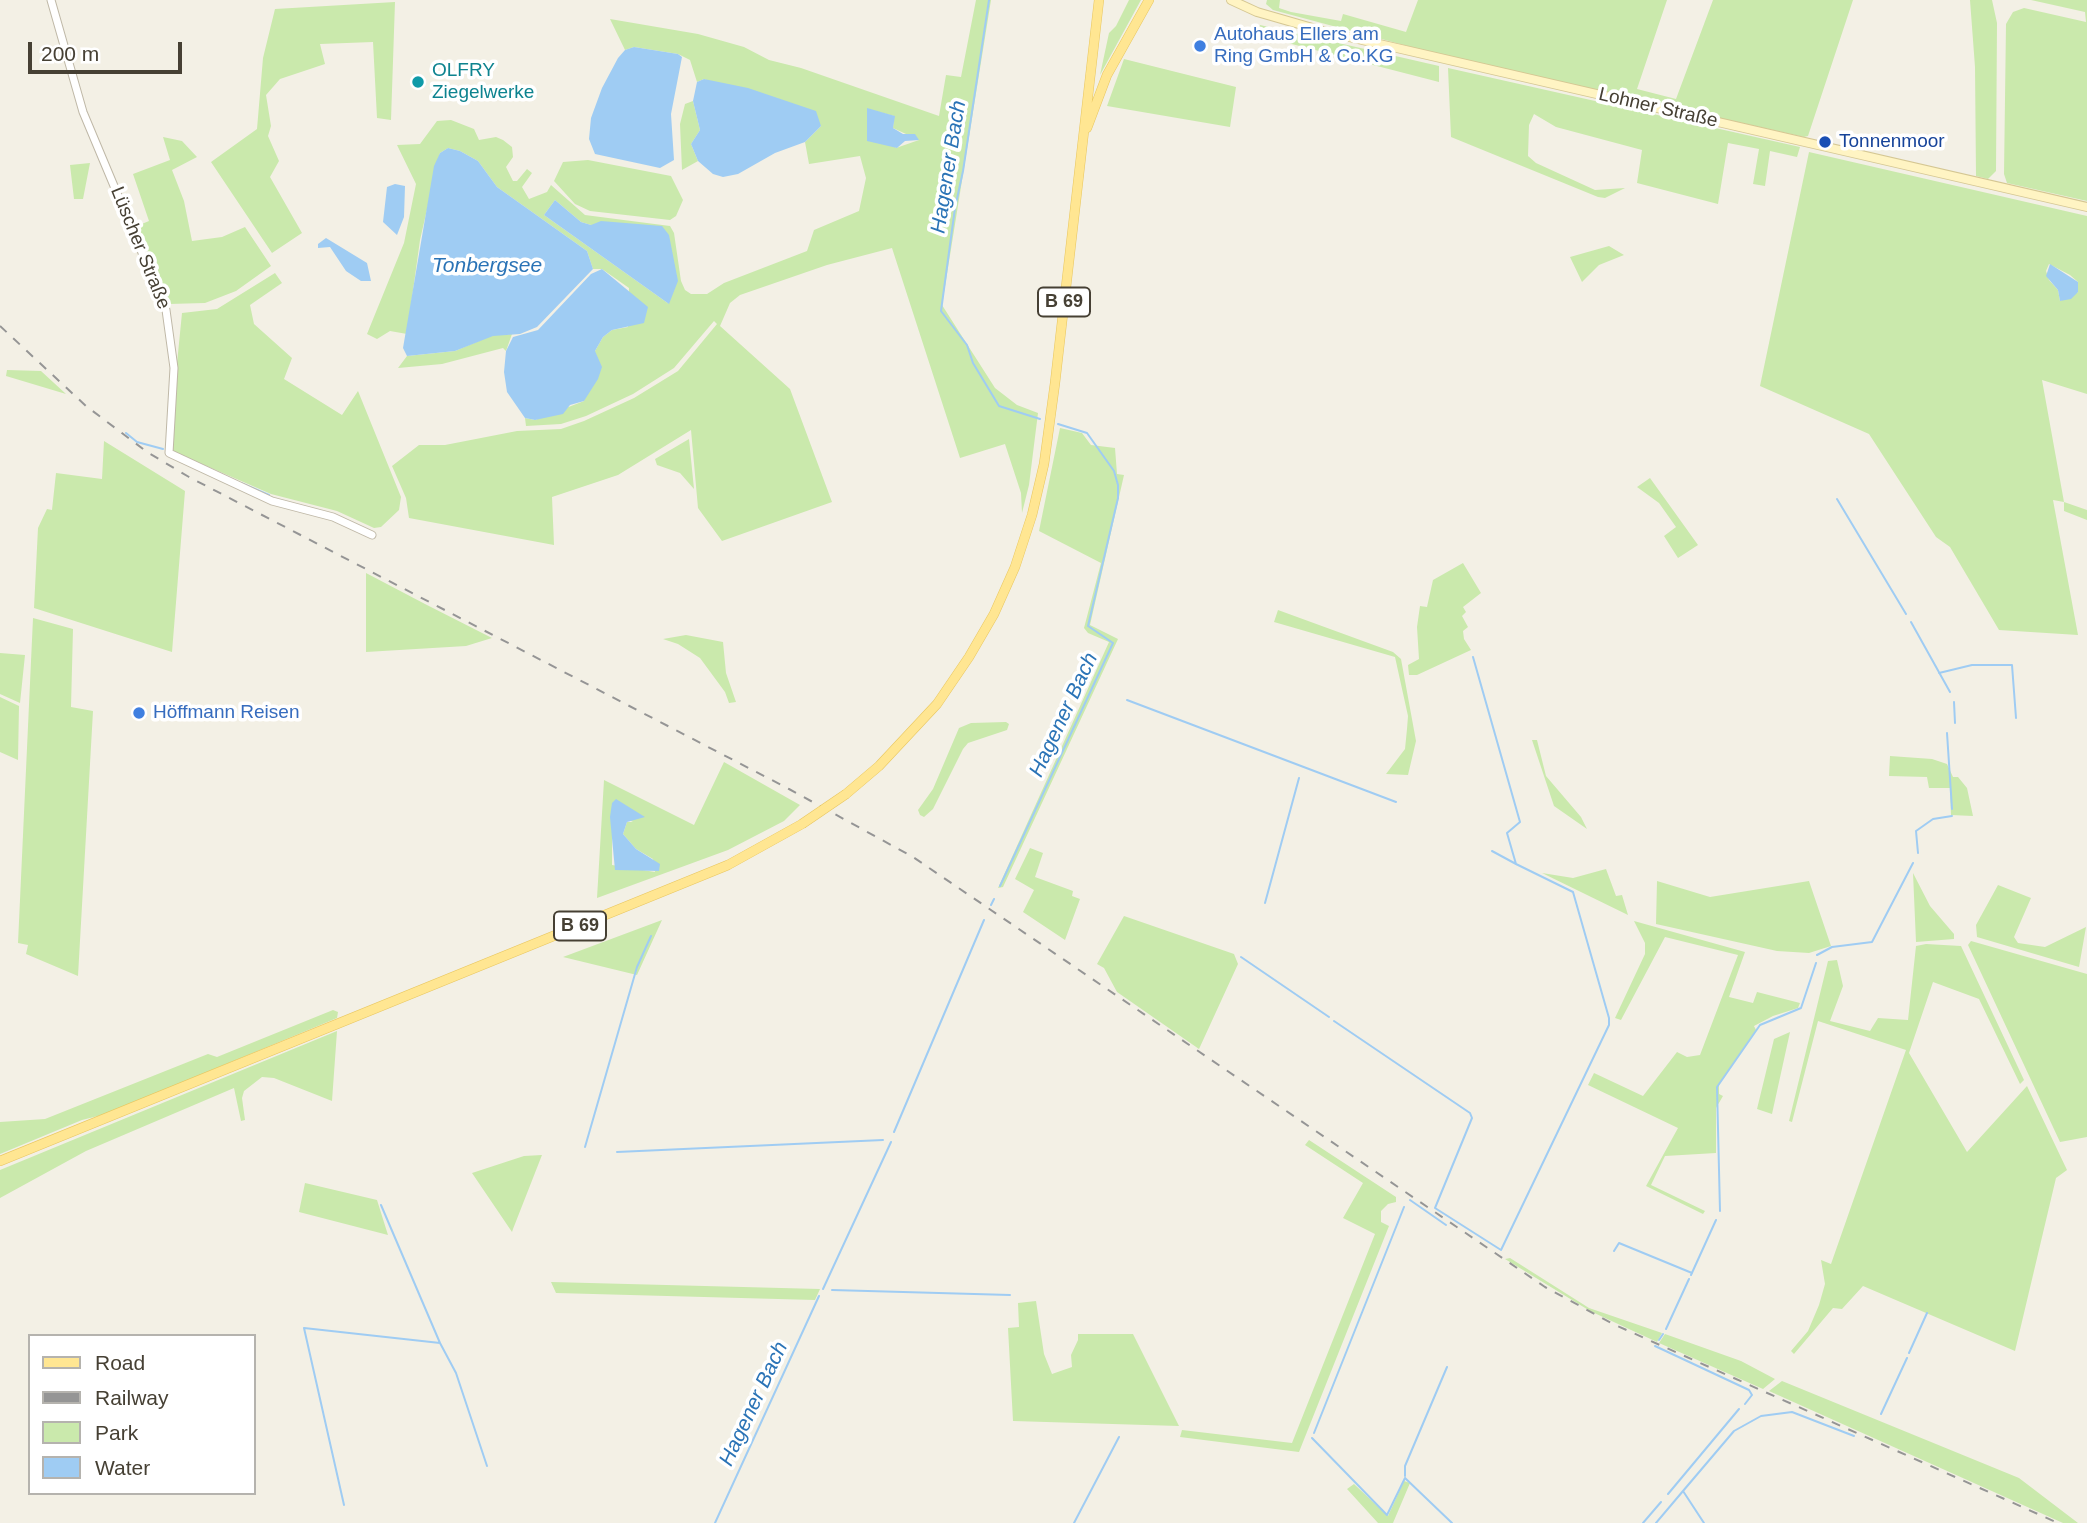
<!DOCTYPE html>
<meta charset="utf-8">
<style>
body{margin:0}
#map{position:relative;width:2087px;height:1523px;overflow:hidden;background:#f3f0e5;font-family:Helvetica,sans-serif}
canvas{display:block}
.legend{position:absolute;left:28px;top:1334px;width:228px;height:161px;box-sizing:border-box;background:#fff;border:2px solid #b5b3ae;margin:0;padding:9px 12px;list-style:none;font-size:21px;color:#464034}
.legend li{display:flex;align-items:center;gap:14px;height:35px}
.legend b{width:35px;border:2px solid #b5b3ae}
.scale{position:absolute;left:28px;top:42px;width:154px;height:32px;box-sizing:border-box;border:4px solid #464034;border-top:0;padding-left:9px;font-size:21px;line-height:24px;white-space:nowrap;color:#464034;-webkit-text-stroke:5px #fff;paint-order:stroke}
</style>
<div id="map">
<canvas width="2087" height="1523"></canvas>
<ul class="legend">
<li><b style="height:9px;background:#ffe692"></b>Road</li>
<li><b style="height:9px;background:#959595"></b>Railway</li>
<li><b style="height:19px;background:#cae9ac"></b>Park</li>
<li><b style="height:19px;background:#9fccf3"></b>Water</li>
</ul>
<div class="scale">200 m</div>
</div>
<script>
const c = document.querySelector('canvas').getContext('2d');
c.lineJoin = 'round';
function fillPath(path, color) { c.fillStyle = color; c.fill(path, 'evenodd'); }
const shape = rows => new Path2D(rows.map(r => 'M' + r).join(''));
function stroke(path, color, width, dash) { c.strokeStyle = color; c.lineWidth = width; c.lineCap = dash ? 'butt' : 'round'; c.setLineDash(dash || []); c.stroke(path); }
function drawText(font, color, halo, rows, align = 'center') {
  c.font = font + ' Helvetica,sans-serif'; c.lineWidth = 7; c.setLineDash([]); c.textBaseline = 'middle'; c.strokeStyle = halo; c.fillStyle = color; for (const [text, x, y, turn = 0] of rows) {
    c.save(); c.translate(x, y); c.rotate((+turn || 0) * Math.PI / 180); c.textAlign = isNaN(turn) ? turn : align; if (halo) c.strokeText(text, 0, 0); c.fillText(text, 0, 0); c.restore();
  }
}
const green = shape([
 [976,0,991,0,942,305,995,388,1017,405,1038,413,1029,485,1022,513,1021,493,1005,444,960,458,892,248,827,265,740,295,730,303,720,326,790,389,832,502,722,541,698,508,691,430,618,475,552,497,554,545,409,518,406,498,392,466,419,445,445,445,517,431,561,429,584,421,634,398,678,371,717,324,714,321,674,368,633,394,586,416,561,424,526,426,525,418,535,420,584,401,595,351,603,337,612,330,628,327,629,288,602,269,593,269,587,251,497,187,478,161,460,151,448,148,440,153,420,240,407,334,390,331,377,339,367,334,404,243,416,184,397,145,420,144,437,121,451,120,474,129,479,140,496,137,503,140,512,147,513,157,506,167,513,181,517,181,527,169,532,173,522,187,529,199,547,192,551,185,585,215,670,226,674,233,681,281,685,290,691,294,707,294,724,283,807,251,814,230,859,211,866,178,860,156,809,164,805,142,821,126,704,79,697,82,690,60,678,54,634,47,625,50,610,19,698,34,744,47,769,60,801,68,939,116,946,75,961,77],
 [867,109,894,116,893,128,919,140,896,148],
 [555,200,581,222,591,225,669,304,544,215],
 [1129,0,1141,0,1100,75,1109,33,1116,26],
 [1267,0,1280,0,1279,8,1291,12,1341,21,1343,14,1406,32,1418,0,1667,0,1637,89,1676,99,1713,0,1853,0,1808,136,1804,137,1445,56,1273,10,1266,4],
 [1970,0,1992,0,1997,23,1996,171,1988,179,1976,176,1975,67],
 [2031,0,2087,0,2087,201,2007,183,2004,174,2006,24,2013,12,2024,8,2086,22,2085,12],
 [395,2,391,120,377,118,373,42,320,44,325,64,280,79,266,95,271,126,268,136,279,161,270,177,302,233,272,253,211,162,257,129,263,58,275,9],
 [1260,25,1439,66,1439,82,1257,35],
 [1124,59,1236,87,1230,127,1107,106],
 [1448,68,1800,147,1797,157,1770,151,1765,186,1753,184,1759,149,1728,143,1718,204,1637,183,1642,150,1556,127,1534,114,1529,125,1528,156,1536,163,1595,190,1625,188,1605,198,1598,197,1451,137],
 [693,101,700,130,691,144,698,161,682,170,680,124,685,104],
 [163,137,182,141,197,157,172,170,184,201,192,241,222,237,245,227,271,266,236,291,205,303,169,304,137,226,149,221,133,174,170,160],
 [1809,152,2087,216,2087,394,2042,380,2064,502,2087,510,2087,520,2064,511,2064,502,2053,500,2078,635,1999,630,1950,547,1936,537,1869,434,1760,386],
 [2049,264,2070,275,2078,282,2078,292,2060,301,2058,290,2049,280,2046,271],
 [588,160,671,176,683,200,676,216,670,220,590,211,575,204,554,181,563,162],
 [90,163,83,199,74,199,70,165],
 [1609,246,1624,255,1599,265,1582,282,1570,257],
 [275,273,282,283,250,305,254,324,292,358,284,379,342,415,358,391,401,497,399,510,381,527,374,528,337,511,271,494,172,451,169,444,182,313,217,309],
 [512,334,506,351,503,348,442,364,398,368,407,356,455,351,493,335],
 [7,370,41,371,66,394,6,376],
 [1060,428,1082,433,1091,445,1115,448,1117,474,1124,475,1090,625,1118,639,1003,887,998,888,1109,642,1088,633,1084,628,1101,563,1039,531],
 [689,439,694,489,680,473,657,465,655,459],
 [104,441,185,491,172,652,34,608,38,528,47,509,52,510,56,473,102,479],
 [1650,478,1698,545,1678,558,1664,536,1676,527,1659,503,1637,487],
 [1463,563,1481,593,1463,607,1466,612,1462,616,1468,627,1463,631,1464,639,1471,650,1417,675,1409,675,1408,665,1419,659,1417,627,1420,606,1427,607,1433,580],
 [366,573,425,604,492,638,466,646,366,652],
 [1278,610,1393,652,1401,659,1416,741,1408,775,1386,774,1405,749,1407,729,1408,716,1395,657,1274,622],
 [33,618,73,629,71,707,93,711,78,976,26,954,28,945,18,943],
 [686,635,723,642,726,673,736,702,729,703,725,692,700,658,678,644,663,639],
 [0,653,25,655,20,703,0,694],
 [0,697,19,706,18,760,0,752],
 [1006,722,1009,724,1007,730,968,743,963,749,933,809,924,817,920,815,918,810,933,789,959,728,971,723],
 [1532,740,1537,740,1546,776,1581,817,1587,829,1554,806],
 [1890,756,1932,759,1947,764,1953,777,1958,777,1967,788,1973,816,1951,815,1950,788,1929,788,1927,777,1889,776],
 [724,762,800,805,784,821,728,850,597,898,604,780,694,825],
 [612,812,633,822,627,822,623,834,636,849,653,859,655,872,612,865],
 [1030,848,1043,853,1035,877,1073,891,1072,896,1080,899,1065,940,1023,912,1034,890,1015,879],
 [1606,869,1616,896,1622,895,1628,915,1542,873,1573,878],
 [1913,873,1930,906,1954,934,1954,939,1916,942],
 [1657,881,1710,897,1809,881,1831,946,1809,953,1777,951,1656,924],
 [1998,885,2031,898,2014,937,2018,943,2045,947,2086,927,2079,967,1977,937,1976,925],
 [1124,916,1234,954,1238,964,1199,1049,1117,992,1104,968,1097,964],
 [662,920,637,975,563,957],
 [1634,921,1745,952,1729,997,1753,1003,1757,992,1800,1003,1798,1008,1773,1016,1754,1026,1756,1030,1719,1085,1719,1094,1723,1096,1716,1108,1716,1153,1665,1156,1651,1185,1705,1211,1703,1214,1646,1186,1678,1128,1588,1085,1594,1073,1643,1096,1677,1052,1687,1057,1700,1055,1738,955,1665,937,1621,1020,1615,1018,1645,954,1645,943],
 [1971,941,2087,974,2087,1137,2060,1142,1968,945],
 [1926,944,1961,946,2024,1080,2020,1084,1979,999,1933,982,1909,1053,1967,1152,2027,1086,2067,1170,2056,1178,2015,1351,1863,1286,1842,1309,1833,1308,1794,1354,1791,1351,1808,1331,1819,1305,1825,1284,1821,1260,1831,1264,1906,1050,1818,1021,1792,1122,1789,1121,1828,961,1837,960,1843,986,1830,1021,1870,1031,1878,1018,1908,1020,1916,946],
 [333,1010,338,1012,337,1018,106,1114,82,1120,0,1154,0,1122,45,1119,208,1054,217,1057],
 [337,1031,332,1101,274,1078,262,1077,244,1091,242,1098,245,1120,241,1121,234,1088,86,1151,0,1198,0,1170],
 [1790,1032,1772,1114,1757,1109,1774,1039],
 [1309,1140,1396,1197,1396,1202,1388,1204,1381,1211,1381,1222,1389,1226,1299,1452,1180,1437,1182,1430,1292,1443,1375,1234,1343,1218,1363,1183,1305,1145],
 [542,1155,513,1229,512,1232,472,1173,524,1156],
 [305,1183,377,1200,388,1235,299,1212],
 [1510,1258,1589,1308,1662,1333,1657,1342,1590,1311,1505,1259],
 [551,1282,820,1289,815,1300,556,1293],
 [1036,1301,1044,1354,1052,1374,1072,1367,1071,1355,1078,1340,1078,1334,1133,1334,1179,1426,1013,1421,1008,1328,1019,1327,1018,1303],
 [1665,1334,1741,1361,1775,1379,1763,1389,1659,1343],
 [1782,1381,2019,1478,2078,1523,2063,1523,1769,1391],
 [1404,1481,1410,1483,1393,1523,1378,1523,1347,1489,1354,1484,1388,1516]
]);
const water = shape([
 [634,47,678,54,682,57,671,114,674,160,660,168,595,154,589,139,591,118,602,88,618,58,625,50],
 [704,79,748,88,816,111,821,126,805,142,775,153,738,174,723,177,713,174,698,161,691,144,700,130,693,101,697,82],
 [867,108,895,116,893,128,903,134,915,134,919,140,905,141,897,148,867,141],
 [448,148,460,151,478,161,497,187,587,251,593,269,537,327,520,334,493,336,455,351,407,356,403,348,434,166,440,153],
 [395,184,405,186,404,217,397,235,383,222,387,187],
 [555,200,581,222,591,225,601,221,662,226,669,235,678,281,669,304,544,215],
 [326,238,367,263,371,281,361,281,346,271,330,247,318,248,318,244],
 [2050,264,2078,282,2078,292,2071,299,2060,301,2058,290,2046,276],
 [602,269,648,307,644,323,612,330,603,337,595,351,602,367,598,379,584,401,570,405,563,414,535,420,525,418,507,392,504,372,506,351,513,337,538,330,591,274],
 [616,799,645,817,627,822,623,834,636,849,660,864,659,871,615,870,610,817,612,803]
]);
const stream = shape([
 [989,0,963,171,955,208,941,311,967,345,973,363,999,406,1040,419],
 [126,433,137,442,163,449],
 [241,483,269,495],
 [1837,499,1906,614],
 [1911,622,1950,692],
 [1939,673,1972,665,2012,665,2016,718],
 [1127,700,1396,802],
 [1954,702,1955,723],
 [1947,733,1952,809],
 [1492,851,1516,864],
 [1918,853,1916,831,1933,819,1952,816],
 [1000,886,1113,643,1088,626,1118,498,1118,485,1114,471,1087,433,1058,424],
 [1265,903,1299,778],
 [991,905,994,899],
 [1817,955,1832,947,1872,942,1913,863],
 [1241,957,1329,1017],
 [1334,1021,1470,1113,1472,1118,1435,1208,1501,1250,1609,1025,1609,1018,1573,892,1516,864,1507,833,1520,822,1473,657],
 [894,1132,984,920],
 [585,1147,637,967,651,936],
 [617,1152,883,1140],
 [1410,1200,1446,1225],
 [1720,1211,1717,1087,1760,1025,1801,1008,1816,963],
 [1614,1251,1619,1243,1692,1273],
 [1691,1275,1716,1220],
 [823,1289,891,1142],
 [832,1290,1010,1295],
 [1666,1329,1689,1279],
 [1659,1340,1663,1334],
 [440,1343,456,1373,487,1466],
 [1655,1346,1749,1390,1752,1395,1745,1404],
 [1909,1353,1927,1313],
 [1881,1414,1907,1358],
 [1314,1433,1404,1207],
 [1312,1438,1387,1515,1405,1478,1452,1523],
 [1405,1476,1405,1466,1447,1367],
 [1683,1491,1734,1431,1761,1416,1792,1412,1854,1436],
 [1668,1494,1739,1409],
 [344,1505,304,1328,440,1343,381,1205],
 [715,1523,819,1296],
 [1074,1523,1119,1437],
 [1643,1523,1661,1502],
 [1656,1523,1683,1491,1704,1523]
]);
const tertiary = shape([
 [51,0,83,112,166,310,174,368,169,453,272,501,333,517,372,535]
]);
const secondary = shape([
 [1231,0,1257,12,1323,31,2087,207]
]);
const primary = shape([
 [1087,128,1107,75,1149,0],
 [846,794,879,766,937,704,969,657,994,614,1015,567,1032,515,1044,464,1055,383,1099,0],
 [0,1161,728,865,802,824]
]);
const rail = shape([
 [0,326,86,406,147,452,189,477,789,789,913,857,1545,1287,1613,1324,2058,1523]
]);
const primaryBridge = shape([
 [802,824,846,794]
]);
const markers = [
 [1200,46,7,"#3f7fe0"],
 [418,82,7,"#0f9aa8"],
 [1825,142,7,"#1a4fb4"],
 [139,713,7,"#3f7fe0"]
];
const shields = [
 [1064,302,52],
 [580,926,52]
];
const shieldNames = [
 ["B 69",1064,302],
 ["B 69",580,926]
];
const shopNames = [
 ["Autohaus Ellers am",1214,35],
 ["Ring GmbH & Co.KG",1214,57],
 ["Höffmann Reisen",153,713]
];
const cultureNames = [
 ["OLFRY",432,71],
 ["Ziegelwerke",432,93]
];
const streetNames = [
 ["Lohner Straße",1658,108,13],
 ["Lüscher Straße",140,248,68]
];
const transitNames = [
 ["Tonnenmoor",1839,142]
];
const waterNames = [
 ["Hagener Bach",949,167,-81],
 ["Tonbergsee",487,266],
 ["Hagener Bach",1064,715,-65],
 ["Hagener Bach",754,1404,-65]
];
fillPath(green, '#cae9ac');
fillPath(water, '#9fccf3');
stroke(stream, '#9fccf3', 2);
stroke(tertiary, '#bfb8a7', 9);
stroke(secondary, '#d5c793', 10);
stroke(primary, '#e8c65f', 10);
stroke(tertiary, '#fff', 7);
stroke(secondary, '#fff4c3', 8);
stroke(primary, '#ffe692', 9);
stroke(rail, '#959595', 2, [9, 9]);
stroke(primaryBridge, '#e8c65f', 10, []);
stroke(primaryBridge, '#ffe692', 9);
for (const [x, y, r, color] of markers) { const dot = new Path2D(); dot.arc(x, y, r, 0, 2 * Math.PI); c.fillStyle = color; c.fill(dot); stroke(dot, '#fff', 2.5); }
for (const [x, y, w] of shields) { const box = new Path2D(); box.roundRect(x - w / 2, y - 14.5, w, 29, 5); c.fillStyle = '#fff'; c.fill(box); stroke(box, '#464034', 2); }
drawText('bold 18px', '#464034', null, shieldNames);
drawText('19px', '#366cbe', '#fff', shopNames, 'left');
drawText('19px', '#0d838f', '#fff', cultureNames, 'left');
drawText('19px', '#464034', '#fff', streetNames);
drawText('19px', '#164399', '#fff', transitNames, 'left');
drawText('italic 21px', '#2a73b6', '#fff', waterNames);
</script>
